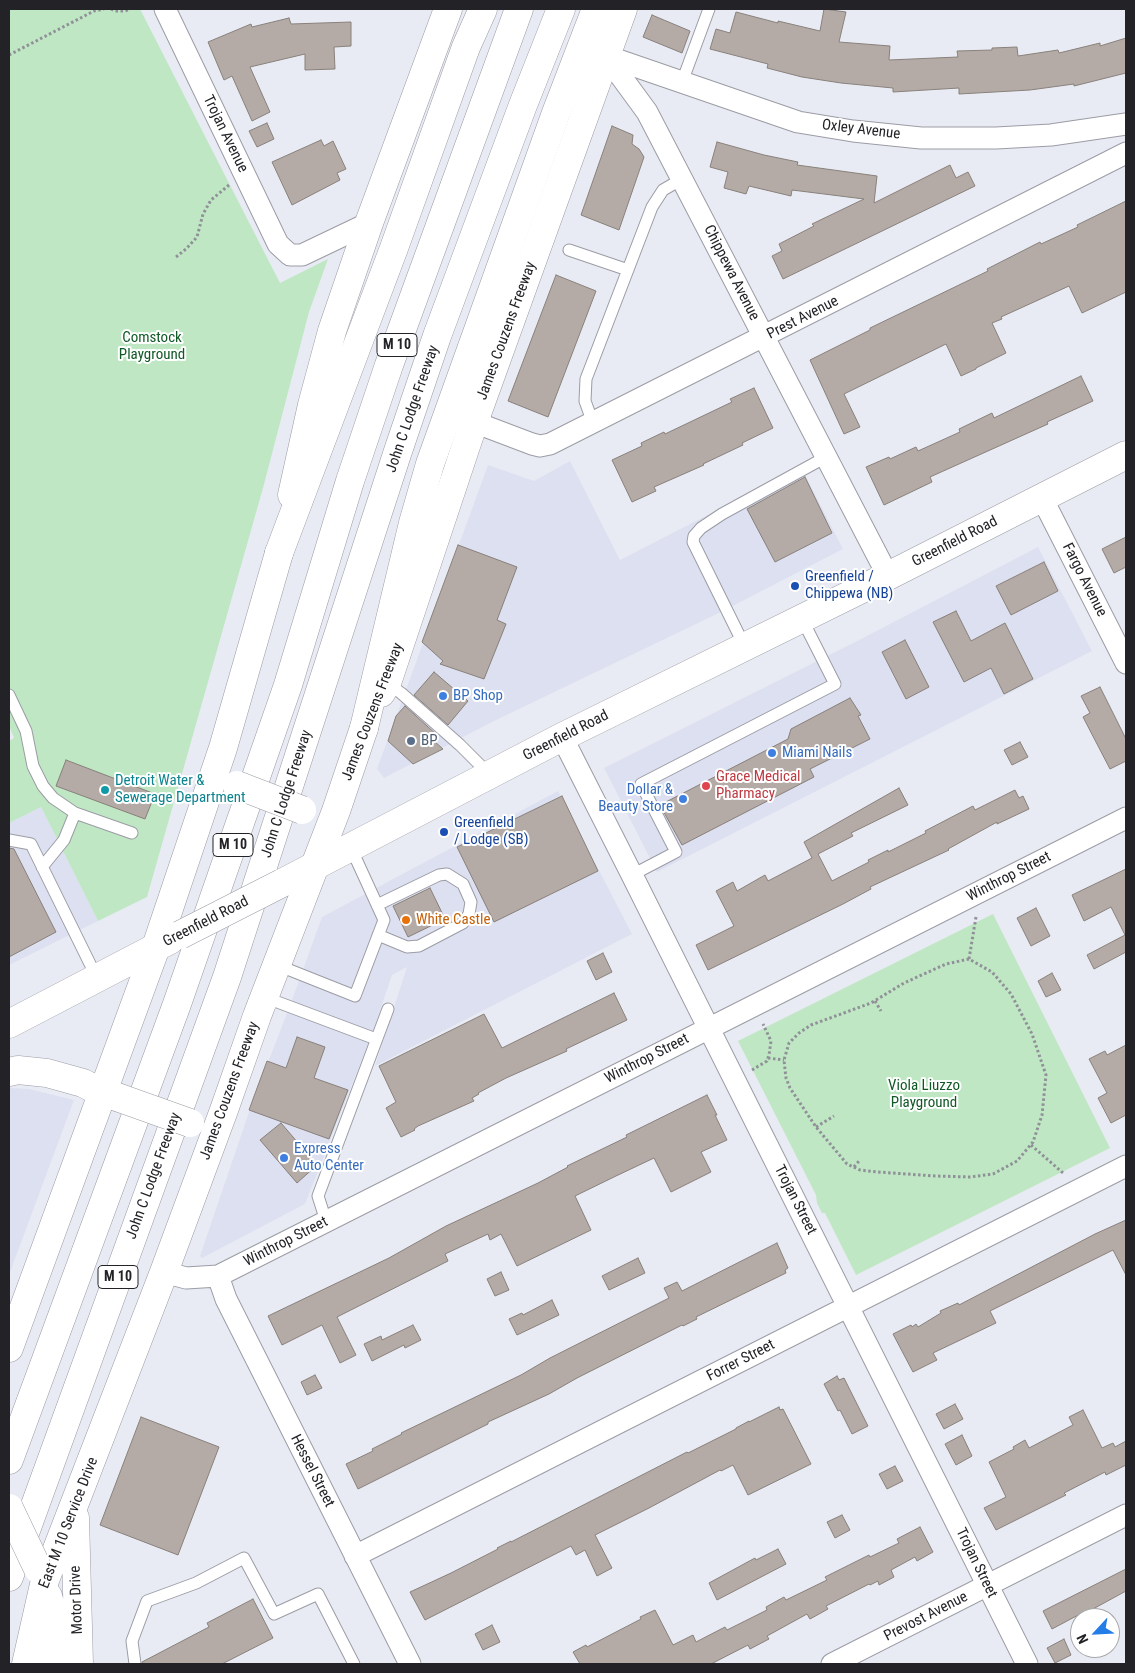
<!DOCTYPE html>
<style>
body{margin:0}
#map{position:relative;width:1135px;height:1673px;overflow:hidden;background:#e9ebf4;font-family:"Roboto Condensed",sans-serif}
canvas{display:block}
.frame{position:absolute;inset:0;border:10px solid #232327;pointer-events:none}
.north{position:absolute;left:1070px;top:1608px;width:50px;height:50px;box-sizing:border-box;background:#fff;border:1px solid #a7a7a9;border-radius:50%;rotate:245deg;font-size:14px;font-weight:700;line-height:20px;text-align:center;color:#232327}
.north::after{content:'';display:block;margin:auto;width:18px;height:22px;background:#247de7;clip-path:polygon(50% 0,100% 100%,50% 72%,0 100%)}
</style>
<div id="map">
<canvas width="1135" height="1673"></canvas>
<div class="frame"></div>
<div class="north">N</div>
</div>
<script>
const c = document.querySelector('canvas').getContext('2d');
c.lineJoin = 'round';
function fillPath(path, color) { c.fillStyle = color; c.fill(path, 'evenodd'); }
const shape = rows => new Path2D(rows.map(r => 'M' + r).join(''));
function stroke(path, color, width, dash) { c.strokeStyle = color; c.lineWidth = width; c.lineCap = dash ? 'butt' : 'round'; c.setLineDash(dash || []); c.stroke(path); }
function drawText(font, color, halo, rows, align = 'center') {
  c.font = font + ' "Roboto Condensed",sans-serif'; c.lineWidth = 4; c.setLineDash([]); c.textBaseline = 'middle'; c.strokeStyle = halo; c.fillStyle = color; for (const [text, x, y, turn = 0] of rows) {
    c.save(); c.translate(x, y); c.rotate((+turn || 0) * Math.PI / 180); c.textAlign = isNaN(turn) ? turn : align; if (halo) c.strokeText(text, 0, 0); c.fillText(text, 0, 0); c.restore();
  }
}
const built = shape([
 [570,461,620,560,801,467,843,549,721,612,494,721,384,778,377,769,488,465,534,481],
 [1038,547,1092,651,657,872,604,768,861,639],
 [558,791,632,934,375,1066,407,967,392,975,373,1031,305,1204,202,1258,200,1256,249,1112,292,1000,322,917],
 [41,807,98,921,9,965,9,823],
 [9,1088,29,1089,74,1100,9,1275]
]);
const green = shape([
 [9,9,140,9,280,283,328,259,309,312,263,488,147,897,98,921,41,807,9,823,9,741,14,738,9,726],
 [993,914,1110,1148,856,1275,825,1213,822,1213,817,1203,816,1195,738,1041]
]);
const building = shape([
 [824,9,846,12,839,42,890,46,889,60,958,57,957,51,992,50,992,48,1017,47,1018,56,1058,50,1059,53,1100,43,1100,46,1126,38,1126,73,1074,86,1074,84,1030,90,959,94,959,88,893,92,893,88,841,83,802,77,767,68,768,64,710,49,716,29,730,33,736,12,778,23,778,21,820,31,824,9],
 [652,15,690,31,682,53,643,37,652,15],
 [289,18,291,24,351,22,351,46,334,47,335,69,305,70,305,54,250,67,270,112,252,121,232,76,224,80,208,42,251,24,252,27,289,18],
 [267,123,274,139,257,147,249,131,267,123],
 [612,126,633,135,632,144,639,149,644,157,619,230,581,215,612,126],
 [321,140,324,146,333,141,346,169,337,173,340,180,292,205,272,162,321,140],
 [717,142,764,155,798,162,797,165,877,176,874,203,950,165,956,178,968,172,975,186,783,279,772,256,782,251,779,244,814,226,812,224,864,199,792,190,791,196,749,186,746,194,724,188,728,172,710,167,717,142],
 [1126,201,1126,292,1082,313,1069,286,1001,317,1002,319,992,323,1006,353,976,368,976,369,961,376,946,344,844,394,860,427,844,434,810,360,870,330,870,328,988,271,987,269,1040,242,1041,244,1078,227,1077,225,1126,201],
 [556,275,596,291,548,417,508,401,556,275],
 [1081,376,1093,401,1047,422,1048,424,930,477,932,482,884,505,866,467,889,457,890,459,916,447,918,451,960,432,959,429,992,413,994,418,1081,376],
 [754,388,773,428,742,443,743,445,703,464,704,465,654,487,656,491,632,502,612,460,642,446,641,443,664,432,665,434,732,402,730,399,754,388],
 [805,477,832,533,775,562,747,509,805,477],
 [1126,537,1126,567,1114,573,1102,549,1126,537],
 [458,545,517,567,497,620,506,624,484,679,440,664,443,661,422,642,458,545],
 [1044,562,1058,591,1011,615,996,586,1044,562],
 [956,611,971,641,1005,623,1033,679,1004,694,991,668,964,682,933,622,956,611],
 [905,640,929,687,906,699,882,652,905,640],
 [434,672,468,701,448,725,414,695,434,672],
 [1100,687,1126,739,1126,761,1110,769,1083,717,1090,713,1081,696,1100,687],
 [850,698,861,715,858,716,870,739,810,769,814,777,682,845,661,807,664,803,788,739,791,729,850,698],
 [405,706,438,736,434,741,443,749,413,764,388,741,396,716,405,706],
 [1020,742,1028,757,1012,765,1004,750,1020,742],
 [66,760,155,794,145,819,56,786,66,760],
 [899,788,908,805,851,833,853,836,818,854,832,881,869,862,868,860,888,850,888,852,926,833,925,831,973,806,975,810,1015,790,1019,798,1023,796,1029,809,997,824,997,822,948,849,949,850,870,887,871,889,843,904,708,970,696,945,734,926,716,891,733,882,737,891,765,875,768,881,812,858,804,842,899,788],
 [562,796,598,871,494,922,457,847,562,796],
 [9,848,14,849,56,932,9,957,9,848],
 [1126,869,1126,952,1094,969,1087,955,1125,935,1111,907,1084,921,1072,895,1126,869],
 [430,888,445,919,408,937,393,906,430,888],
 [1036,908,1050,936,1031,946,1017,918,1036,908],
 [603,953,612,972,596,980,587,961,603,953],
 [1052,973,1061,990,1046,997,1038,981,1052,973],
 [614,993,627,1020,566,1049,567,1051,506,1078,478,1093,479,1094,472,1098,474,1101,418,1126,414,1129,415,1130,401,1137,386,1108,396,1102,379,1066,484,1014,502,1048,614,993],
 [297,1037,325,1047,314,1078,348,1090,329,1139,249,1110,267,1061,286,1068,297,1037],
 [1126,1045,1126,1115,1111,1123,1098,1098,1107,1093,1089,1059,1105,1051,1107,1055,1126,1045],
 [707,1095,717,1115,715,1115,727,1140,701,1152,711,1172,671,1192,654,1158,616,1176,575,1196,591,1230,517,1266,501,1234,490,1240,488,1234,445,1254,448,1261,337,1317,356,1355,340,1363,322,1325,282,1345,268,1316,389,1258,446,1226,538,1183,568,1167,567,1166,627,1137,626,1135,707,1095],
 [281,1123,317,1165,297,1183,260,1140,281,1123],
 [1126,1220,1126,1275,1113,1250,990,1311,996,1323,933,1353,937,1360,913,1372,893,1334,911,1325,912,1327,916,1324,918,1327,941,1313,940,1311,958,1303,959,1305,1095,1234,1126,1220],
 [777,1243,788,1268,785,1270,786,1273,696,1317,697,1319,683,1326,682,1325,577,1378,549,1394,488,1422,488,1424,358,1489,346,1464,373,1451,372,1449,402,1434,401,1433,521,1375,550,1358,669,1298,664,1288,677,1282,682,1291,777,1243],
 [638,1258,645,1273,609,1290,602,1276,638,1258],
 [501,1272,509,1290,495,1296,487,1279,501,1272],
 [552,1300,559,1315,517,1335,509,1319,522,1313,523,1315,552,1300],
 [413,1325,421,1340,405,1348,404,1345,372,1361,364,1344,381,1336,382,1340,413,1325],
 [315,1375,322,1388,307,1395,301,1382,315,1375],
 [837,1376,839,1380,844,1378,868,1426,852,1434,840,1410,838,1411,824,1384,837,1376],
 [955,1404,963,1419,944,1429,936,1414,955,1404],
 [779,1407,780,1410,783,1409,811,1464,748,1495,733,1465,721,1471,720,1470,649,1508,595,1535,612,1568,597,1576,585,1550,576,1555,571,1546,425,1620,410,1592,451,1573,498,1549,497,1548,511,1541,511,1542,687,1452,688,1453,736,1429,736,1428,749,1421,749,1422,779,1407],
 [1083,1410,1102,1448,1113,1443,1115,1447,1126,1441,1126,1465,1106,1475,1105,1472,1064,1493,1066,1495,996,1530,984,1508,1006,1497,989,1462,1014,1449,1013,1447,1025,1440,1029,1448,1073,1425,1069,1417,1083,1410],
 [141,1417,219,1447,178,1555,100,1525,141,1417],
 [962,1435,972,1456,956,1465,945,1444,962,1435],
 [895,1466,903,1481,887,1489,879,1474,895,1466],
 [842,1515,850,1530,835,1538,827,1522,842,1515],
 [920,1527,933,1552,917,1561,915,1557,891,1570,894,1577,879,1585,878,1581,870,1585,869,1584,826,1606,828,1609,810,1619,807,1614,767,1636,769,1639,750,1649,748,1645,711,1664,580,1664,573,1652,586,1645,587,1647,641,1619,640,1617,655,1610,673,1645,693,1635,696,1642,725,1627,727,1630,767,1610,766,1607,784,1597,786,1600,827,1580,825,1577,869,1555,870,1557,899,1543,897,1539,920,1527],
 [778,1549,786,1564,717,1600,709,1583,755,1558,756,1560,778,1549],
 [1126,1569,1126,1591,1082,1615,1082,1613,1052,1629,1043,1611,1126,1569],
 [253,1599,273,1638,222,1664,142,1664,142,1662,209,1627,207,1623,253,1599],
 [492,1625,500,1642,483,1650,475,1634,492,1625],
 [1064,1639,1071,1655,1055,1663,1047,1648,1064,1639]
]);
const path = shape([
 [111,9,115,11,125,11,130,9],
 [9,55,94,11,104,9],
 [176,257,186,249,197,237,203,214,211,200,229,185],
 [969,959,946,964,904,983,871,1003,811,1025,799,1033,789,1043,784,1060,786,1078,790,1088,816,1127,847,1164,860,1170,878,1172,935,1176,970,1177,993,1174,1017,1161,1033,1142,1042,1115,1046,1075,1032,1034,1011,994,992,972,969,959,976,917],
 [875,1001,881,1011],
 [768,1058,784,1060],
 [752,1070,767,1061,769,1055,771,1041,763,1024],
 [816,1127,834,1116],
 [1031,1145,1063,1173],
 [854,1167,859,1161]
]);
const lane = shape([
 [682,82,709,9],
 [569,250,628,270],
 [593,423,585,401,586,379,652,207,663,190,682,179],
 [745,647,693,542,694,536,701,528,722,514,826,457],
 [387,683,401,693,460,745,490,775],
 [9,695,26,731,33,766,43,786,53,798,75,813,132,833],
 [9,840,31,844,97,978],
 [42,867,64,840,75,813],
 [632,875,676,852,641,784,835,684,802,619],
 [377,905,439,875,447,874,463,884,471,902,469,914,463,923,419,946,407,947,378,935],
 [277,965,355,996,384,920,351,848],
 [264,997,376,1039],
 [326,1221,318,1196,388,1009],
 [135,1664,132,1641,147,1601,196,1583,244,1558,274,1614,318,1594,354,1664]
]);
const street = shape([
 [165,9,278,244,290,255,302,255,369,223],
 [606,56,647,112,888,576],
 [606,56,798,122,853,131,921,138,996,138,1051,135,1126,124],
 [474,422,532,444,540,446,550,444,1126,153],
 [1042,498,1126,663],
 [562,737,632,875,1027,1664],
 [164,1272,186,1278,218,1276,1126,818],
 [218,1276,226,1299,410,1664],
 [355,1556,1126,1166],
 [832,1664,1126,1515]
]);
const secondary = shape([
 [292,495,312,405,332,331,369,223,448,9],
 [381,693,387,683,474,422,623,9],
 [282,883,562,737,888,576,1126,455],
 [9,1024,170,940]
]);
const primary = shape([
 [9,1072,18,1070,47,1073,83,1083,102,1093,117,1097],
 [9,1348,156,947,223,748,279,553],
 [75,1518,79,1664],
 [48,1596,52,1611,53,1664],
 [26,1664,45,1580,164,1272,224,1110,257,1016,336,811,364,728]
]);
const highway = shape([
 [279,553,394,248,466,47,483,9],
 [364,728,413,523,430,464,556,113,596,9],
 [9,1460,177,1004,288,685,350,481,389,365,519,9],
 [9,1577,227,977,397,454,437,336,523,105,561,9]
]);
const secondaryBridge = shape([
 [180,935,282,883]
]);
const primaryBridge = shape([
 [237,785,302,810],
 [117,1097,190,1123],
 [9,1508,38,1569]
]);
const markers = [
 [795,586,5,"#1a4fb4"],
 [443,696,5,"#3f7fe0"],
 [411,741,5,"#5c6f8a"],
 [772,753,5,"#3f7fe0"],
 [706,786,5,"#e0444e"],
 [105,790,5,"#0f9aa8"],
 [683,799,5,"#3f7fe0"],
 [444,832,5,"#1a4fb4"],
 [406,920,5,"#e8710a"],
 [284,1158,5,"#3f7fe0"]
];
const shields = [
 [397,345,40],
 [233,845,40],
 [118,1277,40]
];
const shieldNames = [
 ["M 10",397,345],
 ["M 10",233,845],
 ["M 10",118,1277]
];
const streetNames = [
 ["Oxley Avenue",861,130,7],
 ["Trojan Avenue",225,134,64],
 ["Chippewa Avenue",731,273,63],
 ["Prest Avenue",803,318,-27],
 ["James Couzens Freeway",507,331,-70],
 ["John C Lodge Freeway",413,409,-71],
 ["Greenfield Road",955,542,-27],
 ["Fargo Avenue",1084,580,63],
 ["James Couzens Freeway",373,712,-69],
 ["Greenfield Road",566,736,-27],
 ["John C Lodge Freeway",287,794,-72],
 ["Winthrop Street",1009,877,-27],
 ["Greenfield Road",206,922,-27],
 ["Winthrop Street",647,1059,-27],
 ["James Couzens Freeway",230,1091,-70],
 ["John C Lodge Freeway",154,1176,-70],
 ["Trojan Street",795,1200,63],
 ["Winthrop Street",286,1242,-27],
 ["Forrer Street",741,1361,-27],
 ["Hessel Street",312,1471,63],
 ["East M 10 Service Drive",69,1523,-69],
 ["Trojan Street",976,1563,64],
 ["Motor Drive",77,1600,-92],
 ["Prevost Avenue",926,1617,-27]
];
const parkNames = [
 ["Comstock",152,338],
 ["Playground",152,355],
 ["Viola Liuzzo",924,1086],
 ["Playground",924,1103]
];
const transitNames = [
 ["Greenfield /",805,577],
 ["Chippewa (NB)",805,594],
 ["Greenfield",454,823],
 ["/ Lodge (SB)",454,840]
];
const shopNames = [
 ["BP Shop",453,696],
 ["Miami Nails",782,753],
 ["Dollar &",673,790,"right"],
 ["Beauty Store",673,807,"right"],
 ["Express",294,1149],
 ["Auto Center",294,1166]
];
const serviceNames = [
 ["BP",421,741]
];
const healthNames = [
 ["Grace Medical",716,777],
 ["Pharmacy",716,794]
];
const cultureNames = [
 ["Detroit Water &",115,781],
 ["Sewerage Department",115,798]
];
const foodNames = [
 ["White Castle",416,920]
];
fillPath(built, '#dde0f0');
fillPath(green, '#bfe7c4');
fillPath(building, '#b4aba6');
stroke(building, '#88807b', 1);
stroke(lane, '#9b9ca5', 13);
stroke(street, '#9b9ca5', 23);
stroke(secondary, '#9b9ca5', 29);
stroke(primary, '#9b9ca5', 29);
stroke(highway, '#9b9ca5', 29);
stroke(path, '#909198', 3, [2.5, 2.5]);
stroke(lane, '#fff', 11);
stroke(street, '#fff', 21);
stroke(secondary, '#fff', 28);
stroke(primary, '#fff', 28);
stroke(highway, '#fff', 28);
stroke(secondaryBridge, '#9b9ca5', 29, []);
stroke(primaryBridge, '#9b9ca5', 29, []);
stroke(secondaryBridge, '#fff', 28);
stroke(primaryBridge, '#fff', 28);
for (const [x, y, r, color] of markers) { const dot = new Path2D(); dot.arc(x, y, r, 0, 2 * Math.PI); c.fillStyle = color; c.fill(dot); stroke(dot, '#fff', 2); }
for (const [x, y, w] of shields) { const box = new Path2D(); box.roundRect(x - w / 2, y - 11.5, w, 23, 4); c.fillStyle = '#fff'; c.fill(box); stroke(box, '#232327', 1); }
drawText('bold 14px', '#232327', null, shieldNames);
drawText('15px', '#232327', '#fff', streetNames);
drawText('15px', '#105825', '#fff', parkNames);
drawText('15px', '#164399', '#fff', transitNames, 'left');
drawText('15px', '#366cbe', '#fff', shopNames, 'left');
drawText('15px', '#4e5e75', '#fff', serviceNames, 'left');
drawText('15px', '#be3a42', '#fff', healthNames, 'left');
drawText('15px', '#0d838f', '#fff', cultureNames, 'left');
drawText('15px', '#c56008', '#fff', foodNames, 'left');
</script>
